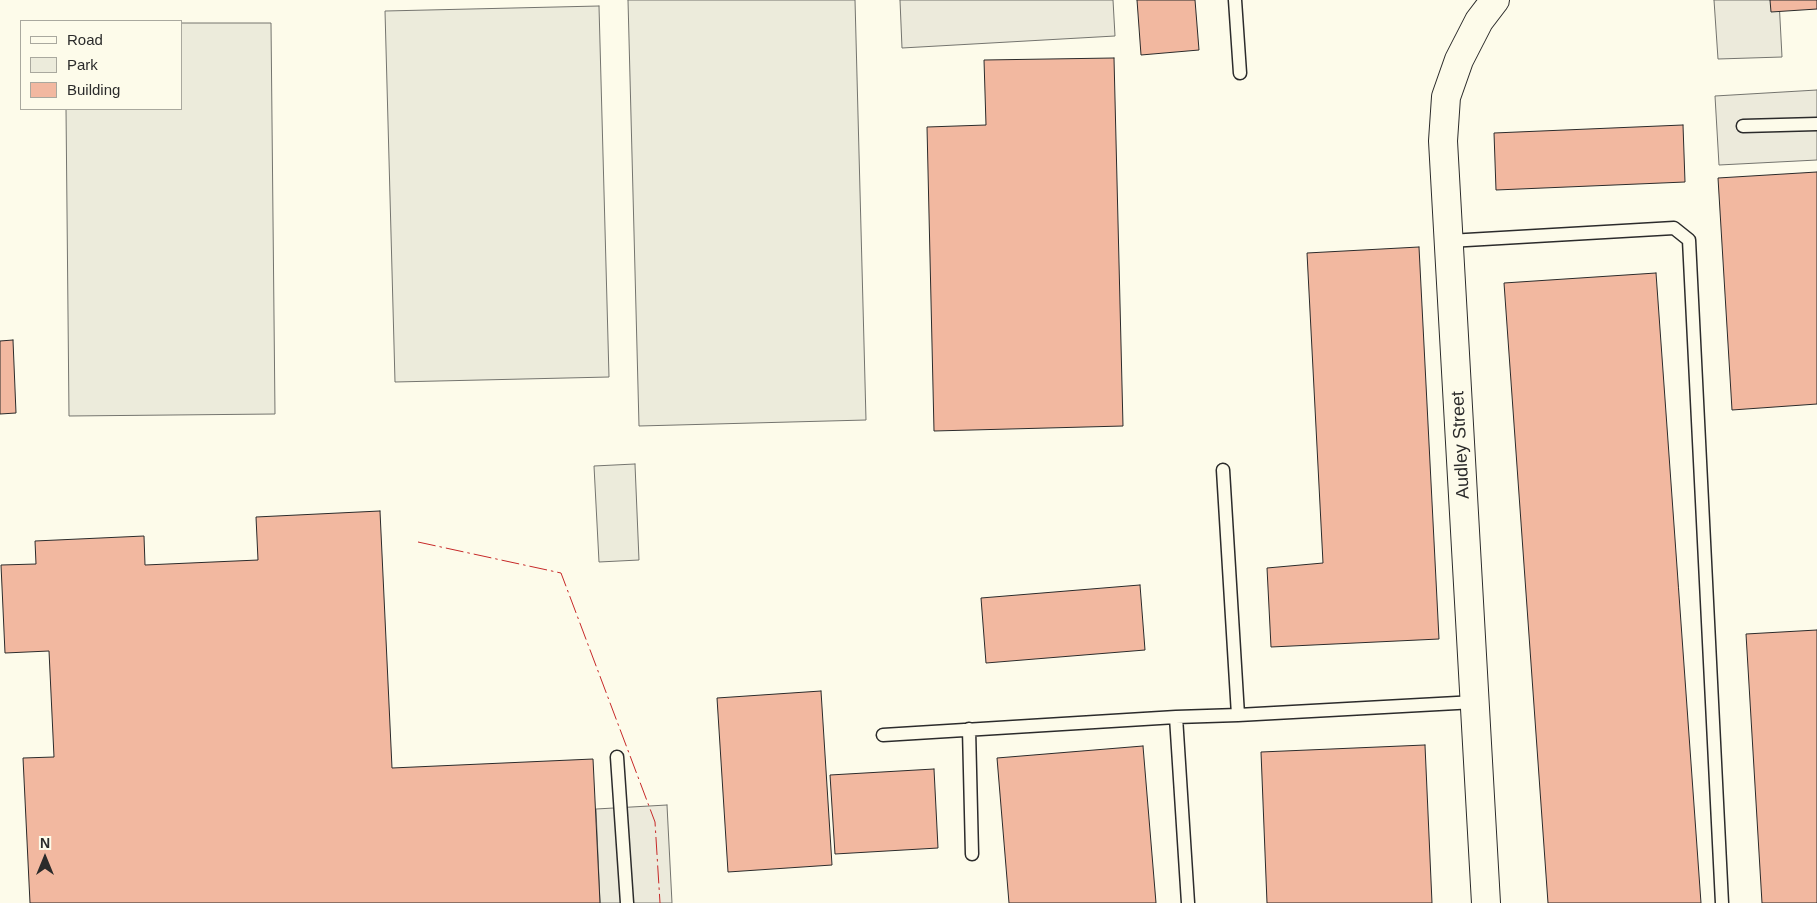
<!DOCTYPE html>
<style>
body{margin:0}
#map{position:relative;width:1817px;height:903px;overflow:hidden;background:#fdfbea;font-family:Arial,sans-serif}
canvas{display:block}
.legend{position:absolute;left:20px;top:20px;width:162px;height:90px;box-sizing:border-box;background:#fdfbea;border:1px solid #a9a89e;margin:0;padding:6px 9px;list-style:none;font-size:15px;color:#2b2b2b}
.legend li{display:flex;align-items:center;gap:10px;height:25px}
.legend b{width:25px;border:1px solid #a9a89e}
.north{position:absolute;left:20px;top:833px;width:50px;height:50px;-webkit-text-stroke:4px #fdfbea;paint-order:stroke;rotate:0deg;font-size:14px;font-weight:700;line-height:20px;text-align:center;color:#2b2b2b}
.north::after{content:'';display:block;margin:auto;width:18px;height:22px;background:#2b2b2b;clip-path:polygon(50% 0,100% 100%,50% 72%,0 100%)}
</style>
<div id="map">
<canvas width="1817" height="903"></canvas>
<ul class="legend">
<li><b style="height:6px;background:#fdfbea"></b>Road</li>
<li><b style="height:14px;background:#ecebdb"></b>Park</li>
<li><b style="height:14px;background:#f2b8a0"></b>Building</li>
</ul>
<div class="north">N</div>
</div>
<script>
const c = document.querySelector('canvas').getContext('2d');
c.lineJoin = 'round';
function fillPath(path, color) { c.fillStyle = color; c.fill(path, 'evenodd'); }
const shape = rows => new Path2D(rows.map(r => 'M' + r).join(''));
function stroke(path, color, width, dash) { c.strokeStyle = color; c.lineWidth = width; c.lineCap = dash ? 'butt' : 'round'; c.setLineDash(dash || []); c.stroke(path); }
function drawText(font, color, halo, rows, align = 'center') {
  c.font = font + ' Arial,sans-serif'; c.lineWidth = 4; c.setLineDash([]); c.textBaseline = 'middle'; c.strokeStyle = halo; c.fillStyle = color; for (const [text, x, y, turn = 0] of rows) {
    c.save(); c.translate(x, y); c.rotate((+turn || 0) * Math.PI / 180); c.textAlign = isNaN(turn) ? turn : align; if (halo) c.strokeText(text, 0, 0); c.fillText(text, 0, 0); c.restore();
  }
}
const green = shape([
 [628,0,855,0,866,420,639,426,628,0],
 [599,6,609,377,395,382,385,11,599,6],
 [181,23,271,23,275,414,69,416,66,109,181,109,181,23],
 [635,464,639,560,599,562,594,466,635,464]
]);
const parking = shape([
 [900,0,1113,0,1115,36,902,48,900,0],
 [1714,0,1779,0,1782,57,1718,59,1714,0],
 [1817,90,1817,160,1719,165,1715,96,1817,90],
 [667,805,672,903,600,903,596,809,667,805]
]);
const building = shape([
 [1137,0,1195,0,1199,50,1141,55,1137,0],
 [1770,0,1817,0,1817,9,1771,12,1770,0],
 [1114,58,1123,426,934,431,927,127,986,125,984,60,1114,58],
 [1683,125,1685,182,1496,190,1494,133,1683,125],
 [1817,172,1817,404,1732,410,1718,178,1817,172],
 [1419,247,1439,639,1271,647,1267,568,1323,563,1307,253,1419,247],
 [1656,273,1701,903,1548,903,1504,283,1656,273],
 [13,340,16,413,0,414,0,341,13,340],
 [380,511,392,768,593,759,600,903,30,903,23,758,54,757,49,651,5,653,1,565,36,564,35,541,144,536,145,565,258,560,256,517,380,511],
 [1140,585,1145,650,986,663,981,598,1140,585],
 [1817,630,1817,903,1762,903,1746,634,1817,630],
 [821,691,832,865,728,872,717,698,821,691],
 [1425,745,1432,903,1267,903,1261,752,1425,745],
 [1143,746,1156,903,1009,903,997,758,1143,746],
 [934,769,938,848,835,854,830,775,934,769]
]);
const lane = shape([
 [1235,0,1240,73],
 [1743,126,1817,124],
 [1449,241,1674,228,1689,240,1722,903],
 [1223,470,1238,715],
 [1176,717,1238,715,1475,702],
 [969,729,972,854],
 [883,735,1176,717,1188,903],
 [617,757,627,903]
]);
const secondary = shape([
 [1486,903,1443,141,1446,97,1459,60,1479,21,1495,0]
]);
const power = shape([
 [418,542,561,573,655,822,660,903]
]);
const streetNames = [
 ["Audley Street",1461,445,-93]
];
fillPath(green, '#ecebdb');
stroke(green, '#74746e', 1);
fillPath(parking, '#eceadb');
stroke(parking, '#74746e', 1);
fillPath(building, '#f2b8a0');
stroke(building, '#2b2b2b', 1);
stroke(lane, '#2b2b2b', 15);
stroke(secondary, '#2b2b2b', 30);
stroke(lane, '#fdfbea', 12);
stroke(secondary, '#fdfbea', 28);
stroke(power, '#c62828', 1, [18, 4, 2.5, 4]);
drawText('18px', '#2b2b2b', '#fdfbea', streetNames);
</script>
